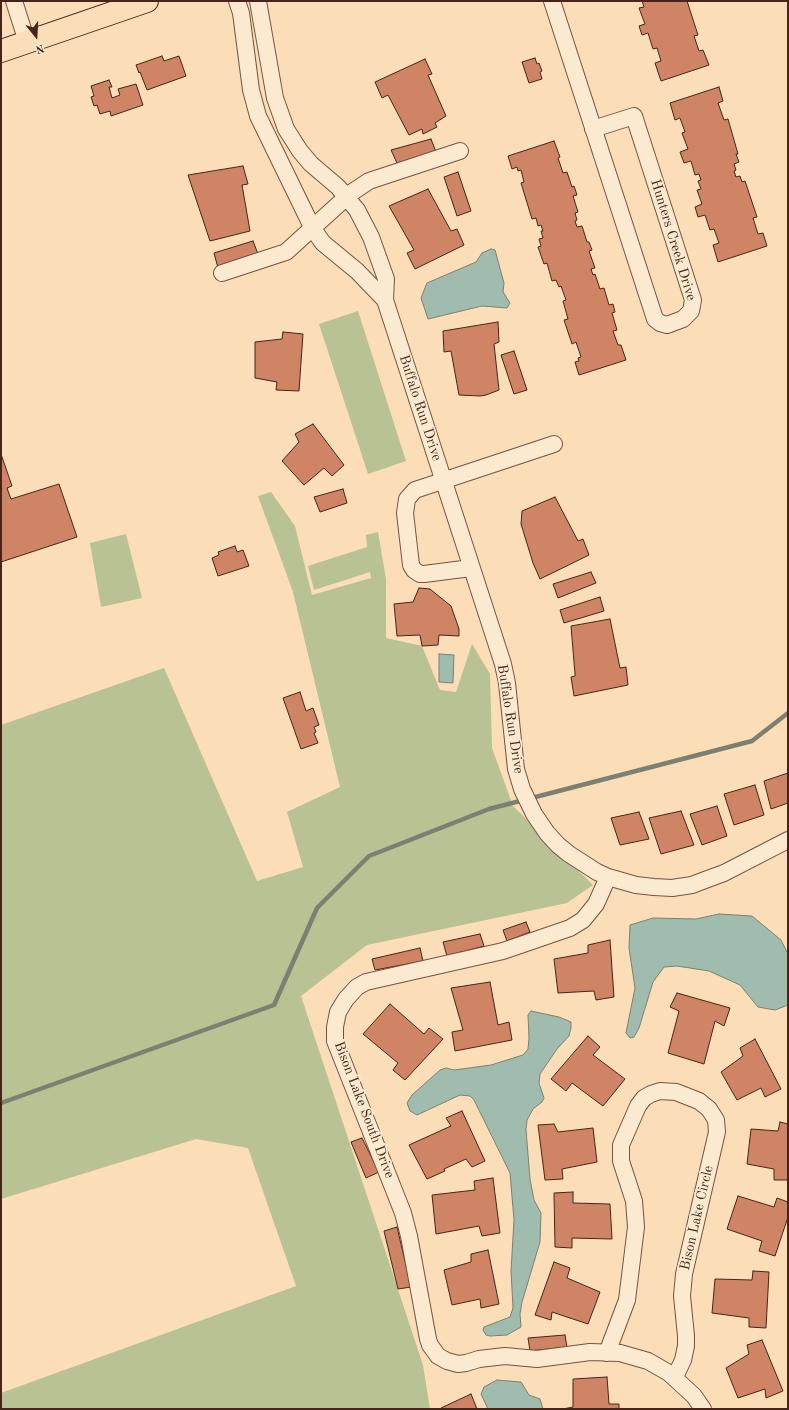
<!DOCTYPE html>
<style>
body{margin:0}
#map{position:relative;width:789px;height:1410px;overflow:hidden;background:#fbdeb7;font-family:"Old Standard TT",serif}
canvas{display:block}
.frame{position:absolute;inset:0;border:2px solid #462518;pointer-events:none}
.north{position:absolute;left:16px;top:16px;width:40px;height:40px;-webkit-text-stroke:3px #fcead0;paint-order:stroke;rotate:162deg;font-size:11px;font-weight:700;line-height:16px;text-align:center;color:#462518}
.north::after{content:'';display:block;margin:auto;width:14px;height:18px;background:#462518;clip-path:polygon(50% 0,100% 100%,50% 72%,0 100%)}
</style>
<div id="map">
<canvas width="789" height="1410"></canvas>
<div class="frame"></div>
<div class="north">N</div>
</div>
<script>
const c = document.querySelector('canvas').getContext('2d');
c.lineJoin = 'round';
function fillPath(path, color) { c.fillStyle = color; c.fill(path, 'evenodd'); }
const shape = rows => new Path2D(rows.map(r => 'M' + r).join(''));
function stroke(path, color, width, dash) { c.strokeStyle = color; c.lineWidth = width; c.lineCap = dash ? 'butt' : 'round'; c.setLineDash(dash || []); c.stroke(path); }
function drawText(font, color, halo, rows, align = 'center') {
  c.font = font + ' "Old Standard TT",serif'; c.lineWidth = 3.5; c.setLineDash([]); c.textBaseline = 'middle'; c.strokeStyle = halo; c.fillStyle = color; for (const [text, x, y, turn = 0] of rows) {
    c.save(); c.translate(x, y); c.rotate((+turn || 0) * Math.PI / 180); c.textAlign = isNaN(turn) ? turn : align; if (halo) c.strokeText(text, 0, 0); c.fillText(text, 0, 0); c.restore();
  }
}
const green = shape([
 [358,311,406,461,368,474,319,324],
 [271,492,295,526,312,595,371,578,370,572,314,590,308,566,367,547,366,535,378,532,386,579,386,638,422,646,440,690,456,692,472,644,490,674,492,748,513,806,593,885,567,903,367,945,301,996,423,1365,430,1409,1,1409,1,1393,296,1286,248,1148,196,1139,1,1199,1,725,164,668,257,881,303,867,287,812,340,787,293,592,258,496],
 [126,534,142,598,101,607,90,543]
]);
const water = shape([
 [491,249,495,250,504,283,503,292,510,303,507,308,482,306,428,319,421,298,427,283,476,262,482,253,491,249],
 [439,654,454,655,453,683,439,682,439,654],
 [719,914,752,916,781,940,788,954,788,1005,775,1010,758,1007,740,985,709,971,677,966,664,967,653,982,639,1028,634,1037,630,1038,626,1033,635,988,629,948,630,925,653,918,696,919,719,914],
 [531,1011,559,1017,571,1022,571,1028,569,1036,557,1049,540,1074,539,1083,544,1098,542,1102,533,1109,527,1120,526,1130,530,1179,534,1200,541,1213,540,1242,522,1302,520,1314,521,1327,507,1335,490,1336,486,1335,483,1330,484,1327,510,1317,513,1308,511,1271,514,1220,510,1173,474,1100,470,1096,460,1095,417,1115,410,1111,407,1103,412,1095,440,1070,446,1068,454,1070,491,1065,523,1055,528,1049,529,1038,528,1015,531,1011],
 [497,1380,521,1382,529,1395,540,1399,543,1409,488,1409,481,1394,484,1387,497,1380]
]);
const stream = shape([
 [1,1103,274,1005,317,908,369,856,489,809,752,741,788,713]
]);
const building = shape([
 [642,1,687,1,698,35,694,36,699,51,703,50,709,65,661,81,655,63,661,61,657,48,653,49,648,33,642,35,639,26,645,24,639,8,644,7,642,1],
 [162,56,164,61,179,56,186,76,147,90,140,72,139,73,136,65,162,56],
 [535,58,537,64,539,63,542,71,540,72,542,79,529,83,522,62,535,58],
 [425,59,432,74,428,75,446,116,435,123,437,127,423,134,422,129,409,135,388,95,382,98,375,82,425,59],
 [109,80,112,87,109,87,112,98,120,95,118,89,136,84,143,105,111,116,110,111,100,114,97,105,94,106,91,97,94,96,91,86,109,80],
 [719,87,723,101,718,103,724,120,728,119,738,154,736,154,739,162,734,164,736,170,734,171,736,177,740,176,742,182,745,181,757,217,753,218,758,234,763,233,767,246,718,262,713,245,719,243,714,229,710,230,705,215,698,217,695,207,702,204,697,190,701,189,698,181,701,180,699,174,695,175,691,161,684,163,680,152,688,149,682,133,685,132,680,118,675,120,670,103,719,87],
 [431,139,436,152,397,163,391,150,431,139],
 [554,141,560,157,558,158,563,173,567,172,572,187,574,186,577,195,573,196,578,212,575,213,577,220,575,221,577,227,582,226,587,242,589,242,592,250,589,251,595,268,591,269,593,275,595,274,600,289,604,288,609,305,613,304,615,312,612,313,617,330,613,331,618,345,621,345,626,360,579,375,575,362,579,361,578,358,581,357,576,342,572,344,564,320,568,319,563,301,566,300,561,286,559,287,556,280,552,281,547,263,544,264,538,247,541,246,539,239,543,238,541,231,543,231,541,225,538,226,536,218,532,219,521,183,524,182,521,170,518,171,517,167,512,169,508,156,554,141],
 [243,166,248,184,242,185,250,231,210,241,188,175,243,166],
 [458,172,471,211,457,216,444,177,458,172],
 [428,189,451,231,457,229,464,245,415,269,407,253,414,250,389,206,428,189],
 [253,241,258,254,218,268,214,253,253,241],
 [498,322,499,342,494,344,499,390,486,395,480,396,459,395,451,351,444,352,443,331,498,322],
 [283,332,303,334,299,391,276,390,277,382,255,378,255,342,282,339,283,332],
 [514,351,527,390,514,394,501,355,514,351],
 [313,424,344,465,332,476,324,468,304,485,282,461,299,442,295,434,313,424],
 [1,454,12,486,7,488,11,499,59,484,77,537,1,562,1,454],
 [343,489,347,503,320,512,314,497,343,489],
 [555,497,578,541,583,539,589,555,540,579,533,563,521,524,522,511,555,497],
 [235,546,237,552,243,550,249,566,218,576,212,558,219,555,218,552,235,546],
 [591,572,596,583,558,598,553,584,591,572],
 [419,588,430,589,451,606,459,629,459,636,439,635,438,645,422,646,420,635,397,636,394,604,413,602,419,588],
 [600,597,604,611,564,623,560,610,600,597],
 [610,619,620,668,626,667,628,685,574,696,571,677,575,676,575,674,571,626,610,619],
 [300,692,306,711,313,708,319,725,314,727,316,732,314,733,318,743,301,749,283,698,300,692],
 [788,773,788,803,771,809,764,781,788,773],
 [755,785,764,815,734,825,724,794,755,785],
 [717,806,727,836,702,845,690,814,717,806],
 [681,811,694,845,661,854,649,818,681,811],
 [639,812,649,839,620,845,611,818,639,812],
 [526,922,530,932,507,941,503,930,526,922],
 [480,934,484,946,447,956,443,942,480,934],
 [610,940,614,997,596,1000,594,991,558,993,554,959,588,953,588,945,610,940],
 [420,948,423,961,375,970,372,959,420,948],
 [490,982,498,1025,509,1022,512,1040,455,1051,452,1032,463,1030,451,988,490,982],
 [677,993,730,1008,724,1026,715,1021,704,1064,668,1053,679,1011,670,1007,677,993],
 [390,1004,424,1034,429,1028,443,1039,405,1080,393,1070,398,1063,363,1034,390,1004],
 [588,1036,600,1047,593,1055,625,1079,603,1106,572,1083,566,1091,551,1079,588,1036],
 [755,1039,781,1089,765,1097,761,1088,737,1100,721,1072,743,1056,740,1048,755,1039],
 [462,1111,485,1161,472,1167,466,1159,444,1169,445,1171,427,1179,409,1145,451,1126,446,1118,462,1111],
 [780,1122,788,1124,788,1180,774,1180,774,1169,747,1164,751,1129,778,1131,780,1122],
 [554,1124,558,1132,593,1128,597,1162,562,1169,563,1179,545,1180,538,1125,554,1124],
 [362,1138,379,1172,366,1178,351,1142,362,1138],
 [493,1178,500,1233,482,1236,479,1226,436,1234,432,1195,475,1190,474,1181,493,1178],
 [573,1192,573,1203,610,1204,612,1239,572,1238,572,1248,555,1247,554,1193,573,1192],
 [738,1196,774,1207,777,1198,788,1202,788,1217,775,1256,759,1251,762,1241,727,1229,738,1196],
 [397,1227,411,1287,398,1289,384,1231,397,1227],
 [488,1250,499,1304,481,1308,480,1299,452,1305,444,1270,471,1262,471,1254,488,1250],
 [554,1262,570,1268,567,1278,600,1292,588,1324,552,1312,551,1320,535,1315,554,1262],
 [753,1271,769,1272,766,1328,749,1327,749,1318,712,1313,715,1279,752,1280,753,1271],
 [565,1335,567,1347,530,1351,528,1338,565,1335],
 [762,1340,783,1391,766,1398,765,1389,738,1398,726,1368,749,1354,747,1345,762,1340],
 [607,1377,609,1404,619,1404,619,1409,563,1409,573,1407,573,1379,607,1377],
 [471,1394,477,1409,442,1409,441,1408,471,1394]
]);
const street = shape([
 [14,1,27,42],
 [237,1,241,13,251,90,258,116,313,229,323,243,357,271,385,300],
 [258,1,275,98,286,129,300,151,311,164,338,187,357,210,371,237,386,279,385,300,503,664,507,683,516,769,522,789,534,814,547,833,558,845,569,854,597,872,608,877,636,885,654,887,672,888,692,885,705,880,724,873,788,840],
 [552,1,655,319,660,323,667,325,683,319,691,311,693,300,634,116,593,129],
 [222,273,286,252,351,193,369,181,460,151],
 [471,568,424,574,420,574,414,570,411,565,405,513,407,499,415,490,554,444],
 [608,877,596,904,583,920,570,928,503,951,366,982,357,987,346,999,338,1012,335,1027,335,1041,403,1213,409,1236,428,1339,430,1345,438,1356,447,1361,458,1364,466,1363,479,1359,505,1356,537,1359,590,1352,620,1353,648,1361,669,1373,694,1396,703,1409],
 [607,1353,627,1300,636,1227,634,1201,621,1161,621,1145,638,1106,644,1098,651,1094,660,1091,676,1092,699,1101,709,1109,716,1120,717,1132,684,1274,682,1296,686,1336,686,1346,683,1360,675,1377]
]);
const primary = shape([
 [1,51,147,1]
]);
const streetNames = [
 ["Hunters Creek Drive",673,240,73],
 ["Buffalo Run Drive",420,408,72],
 ["Buffalo Run Drive",510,719,81],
 ["Bison Lake South Drive",364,1110,69],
 ["Bison Lake Circle",697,1218,-77]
];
fillPath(green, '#b8c293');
fillPath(water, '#9fbcae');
stroke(water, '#7b8072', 1);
stroke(stream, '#7b8072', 4.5);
fillPath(building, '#ce8465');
stroke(building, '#462518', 1);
stroke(street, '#735340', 18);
stroke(primary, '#462518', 24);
stroke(street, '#fcead0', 16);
stroke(primary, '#fbdeb7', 22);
drawText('14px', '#462518', '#fcead0', streetNames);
</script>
